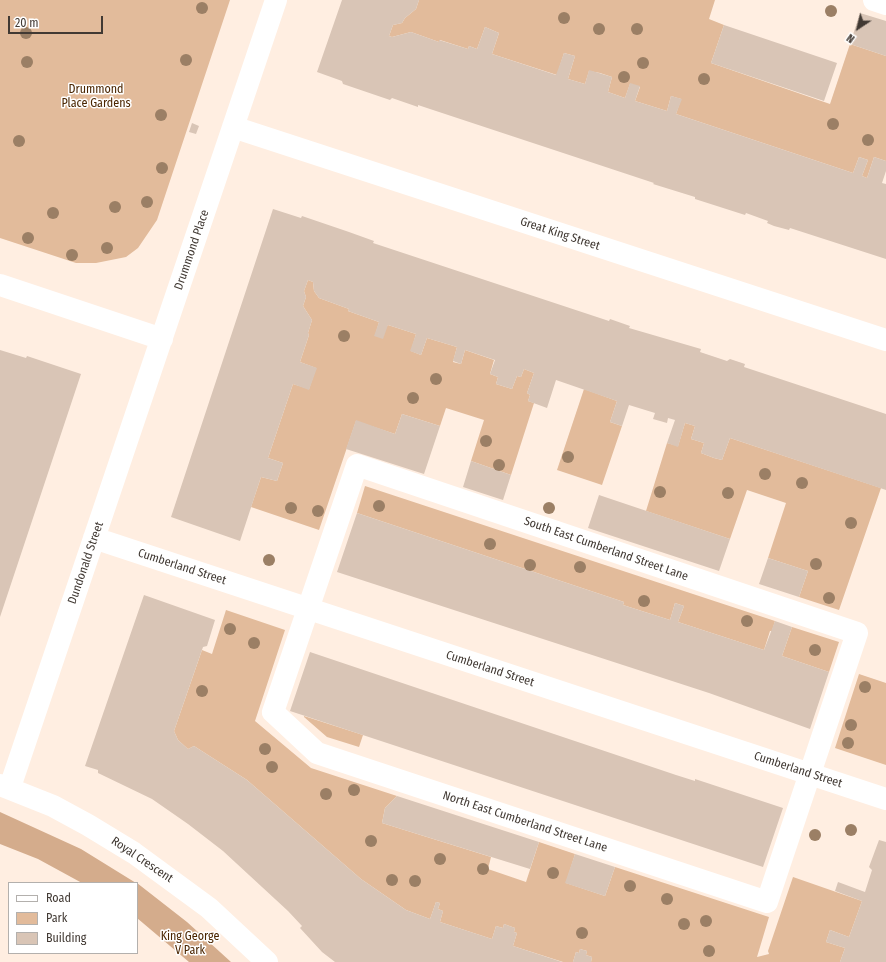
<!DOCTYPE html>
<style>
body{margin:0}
#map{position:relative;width:886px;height:962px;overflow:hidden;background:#ffeee1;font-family:"Fira Sans Condensed",sans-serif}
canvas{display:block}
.legend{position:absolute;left:8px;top:882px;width:130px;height:72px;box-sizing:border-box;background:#fff;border:1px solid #b3b0ad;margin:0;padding:5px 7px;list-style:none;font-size:12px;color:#413933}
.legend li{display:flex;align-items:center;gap:8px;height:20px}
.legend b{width:20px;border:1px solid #b3b0ad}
.north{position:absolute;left:838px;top:8px;width:40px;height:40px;-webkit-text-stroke:3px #fff;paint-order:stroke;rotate:215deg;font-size:11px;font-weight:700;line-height:16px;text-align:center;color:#413933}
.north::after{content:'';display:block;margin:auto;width:14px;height:18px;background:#413933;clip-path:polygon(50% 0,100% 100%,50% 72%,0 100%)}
.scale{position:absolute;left:8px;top:16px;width:95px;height:18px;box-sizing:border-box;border:2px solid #413933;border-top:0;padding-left:5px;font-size:12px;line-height:14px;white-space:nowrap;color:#413933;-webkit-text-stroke:3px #fff;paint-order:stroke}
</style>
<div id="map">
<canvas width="886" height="962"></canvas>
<ul class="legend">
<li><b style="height:5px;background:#fff"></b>Road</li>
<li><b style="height:11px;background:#e2bb9b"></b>Park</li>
<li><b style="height:11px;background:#d9c5b6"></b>Building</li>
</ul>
<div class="north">N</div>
<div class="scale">20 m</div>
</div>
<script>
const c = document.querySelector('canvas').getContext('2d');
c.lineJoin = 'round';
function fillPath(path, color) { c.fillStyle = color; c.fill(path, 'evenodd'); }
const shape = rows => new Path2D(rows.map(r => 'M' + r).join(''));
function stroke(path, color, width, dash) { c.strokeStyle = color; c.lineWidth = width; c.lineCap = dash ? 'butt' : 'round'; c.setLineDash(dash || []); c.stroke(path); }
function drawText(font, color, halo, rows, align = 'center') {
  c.font = font + ' "Fira Sans Condensed",sans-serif'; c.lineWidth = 3; c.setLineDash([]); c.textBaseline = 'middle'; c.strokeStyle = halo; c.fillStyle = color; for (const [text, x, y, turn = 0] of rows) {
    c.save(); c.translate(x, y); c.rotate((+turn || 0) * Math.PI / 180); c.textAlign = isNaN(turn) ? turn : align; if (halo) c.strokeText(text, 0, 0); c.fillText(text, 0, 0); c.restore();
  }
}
const green = shape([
 [0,0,230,0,157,220,138,248,126,257,96,263,76,263,0,238],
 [419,0,715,0,709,19,724,25,711,63,830,104,850,44,886,56,886,161,874,157,867,178,862,176,868,160,859,157,853,173,676,114,681,99,671,96,667,111,635,101,640,87,630,84,625,98,608,92,612,77,600,73,589,71,585,84,568,79,575,56,564,53,557,75,492,54,499,33,485,27,477,49,469,46,468,49,440,40,439,42,411,32,392,37,389,36,393,25,402,23,405,18,416,9],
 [308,280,313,282,314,291,319,298,349,309,348,311,379,322,375,336,388,325,416,334,411,351,421,355,427,338,457,347,453,362,461,364,465,350,494,360,490,374,498,377,496,384,512,389,517,376,521,377,524,369,534,373,527,393,530,395,528,401,534,403,511,475,471,461,484,420,446,408,440,426,402,414,395,434,356,421,319,530,251,507,261,477,277,481,283,463,268,458,293,384,309,389,316,368,300,362,309,335,308,333,312,320,303,306,306,297,304,291],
 [584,389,617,401,610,422,622,426,602,485,557,470],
 [685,423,695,426,691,439,704,443,701,453,714,458,722,460,730,438,881,488,839,610,799,597,808,571,768,558,786,503,747,490,730,539,646,511,667,443,678,446],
 [365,486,775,621,772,631,770,631,764,650,678,622,684,606,675,603,670,620,623,605,624,602,357,513],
 [226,610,285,630,255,721,311,768,397,796,385,808,382,823,491,857,488,869,526,882,539,842,575,854,566,883,605,896,615,867,769,917,757,957,769,954,768,951,793,877,862,901,849,937,830,930,826,942,845,948,840,962,591,962,592,957,586,955,587,951,580,949,579,953,576,952,573,962,563,962,513,946,517,933,514,932,515,928,504,924,503,928,496,926,492,939,440,922,443,911,438,909,440,903,436,902,430,919,406,910,361,879,247,780,194,746,188,749,178,740,174,731,202,650,212,654],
 [792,627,839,642,829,672,782,656],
 [859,674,886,683,886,765,835,748],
 [304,716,363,735,359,747,327,737,304,717]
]);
const forest = shape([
 [0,812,81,849,136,883,82,883,38,859,0,844],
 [137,883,187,922,231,962,189,962,137,918]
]);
const building = shape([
 [342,0,419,0,416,9,405,18,402,23,393,25,389,36,392,37,411,32,439,42,439,40,468,49,469,46,477,49,485,27,499,33,492,54,556,75,564,53,575,56,568,79,585,84,589,70,599,73,612,77,608,92,625,98,630,83,640,86,635,101,667,111,671,96,682,99,676,114,853,173,859,157,868,160,862,176,867,178,874,157,886,161,886,171,882,183,886,184,886,259,790,228,789,230,774,226,767,223,768,221,746,213,745,215,695,199,695,197,653,184,654,183,430,109,418,105,418,107,392,98,390,100,343,84,342,81,317,72],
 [860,13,886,21,886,56,850,44],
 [724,25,837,63,824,101,711,63],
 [192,123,199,126,196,134,189,132],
 [273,209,301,218,302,216,349,232,374,241,373,243,609,321,610,319,630,326,629,328,701,349,700,352,727,361,730,359,745,364,744,367,886,414,886,490,730,438,722,460,714,458,701,453,704,443,691,439,695,426,685,423,678,447,667,443,675,420,668,418,667,423,653,419,655,413,629,405,622,426,610,422,617,401,556,380,547,408,528,401,530,395,527,393,534,373,524,369,521,377,517,376,512,389,496,384,498,377,490,374,495,360,465,350,461,364,453,361,457,347,427,338,421,355,410,351,416,334,388,325,383,339,374,336,379,322,348,311,349,309,319,298,314,291,313,282,308,280,304,291,306,297,303,306,312,320,308,333,309,335,300,362,317,368,309,390,293,384,268,458,283,463,277,481,261,477,240,541,171,517],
 [0,350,26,358,27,356,81,374,0,617],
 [402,414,440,426,424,474,346,449,356,420,395,434],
 [471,461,511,475,503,500,463,487],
 [599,495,730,539,719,571,588,528],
 [357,513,624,602,623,605,670,620,675,603,684,606,678,622,764,650,775,621,792,627,782,656,829,672,810,729,709,693,337,572],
 [768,558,808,571,799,597,759,584],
 [144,595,215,620,207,646,203,647,174,731,178,740,188,749,194,746,247,780,361,879,406,910,430,919,436,902,440,903,438,909,443,911,440,922,492,939,496,926,503,928,504,924,515,928,514,932,517,933,513,946,562,962,335,962,322,952,300,928,302,926,288,911,223,851,188,824,152,799,98,773,98,770,85,766],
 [310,652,676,775,695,781,695,779,783,808,763,867,290,711],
 [397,796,539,842,530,869,382,823,385,808],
 [879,840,886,842,886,962,840,962,845,948,826,942,830,930,849,937,862,901,835,891,838,882,865,892,872,870,869,867],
 [575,854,615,867,605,896,565,883],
 [580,949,587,951,586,955,592,957,591,962,573,962,576,952,579,953]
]);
const minor = shape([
 [874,0,886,4],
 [233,127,886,340],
 [0,285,162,339],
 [357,465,857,633,767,902,317,753,273,712,357,465],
 [94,538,886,799],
 [0,785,53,806,88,825,134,853,209,908,267,962],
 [10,787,276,0]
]);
const trees = [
 [202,8],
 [831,11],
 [564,18],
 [599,29],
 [637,29],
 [26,33],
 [186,60],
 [27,62],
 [643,63],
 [624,77],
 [704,79],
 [161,115],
 [833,124],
 [868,140],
 [19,141],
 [162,168],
 [147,202],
 [115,207],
 [53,213],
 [28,238],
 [107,248],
 [72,255],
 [344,336],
 [436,379],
 [413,398],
 [486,441],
 [568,457],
 [499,465],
 [765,474],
 [802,483],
 [660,492],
 [728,493],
 [379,506],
 [291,508],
 [549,508],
 [318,511],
 [851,523],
 [490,544],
 [269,560],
 [816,564],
 [530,565],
 [580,567],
 [829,598],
 [644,601],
 [747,621],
 [230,629],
 [254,643],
 [815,650],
 [865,687],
 [202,691],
 [851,725],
 [848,743],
 [265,749],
 [272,767],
 [354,790],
 [326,794],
 [851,830],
 [815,835],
 [371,841],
 [440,859],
 [483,869],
 [553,873],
 [392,880],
 [415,881],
 [630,886],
 [667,899],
 [706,921],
 [684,924],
 [582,933],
 [709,951]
];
const parkNames = [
 ["Drummond",96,90],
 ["Place Gardens",96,104],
 ["King George",190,937],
 ["V Park",190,951]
];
const streetNames = [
 ["Great King Street",560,234,18],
 ["Drummond Place",192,250,-71],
 ["South East Cumberland Street Lane",606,549,19],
 ["Dundonald Street",86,563,-71],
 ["Cumberland Street",182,567,18],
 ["Cumberland Street",490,669,18],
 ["Cumberland Street",798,770,18],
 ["North East Cumberland Street Lane",525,822,18],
 ["Royal Crescent",142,860,34]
];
fillPath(green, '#e2bb9b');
fillPath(forest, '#d4ac8c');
fillPath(building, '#d9c5b6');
stroke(minor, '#fff', 22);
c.fillStyle = '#9b7f65';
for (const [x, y] of trees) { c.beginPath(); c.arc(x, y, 6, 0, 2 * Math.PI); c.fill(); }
drawText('12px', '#4a2500', '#fff', parkNames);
drawText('12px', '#413933', '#fff', streetNames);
</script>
